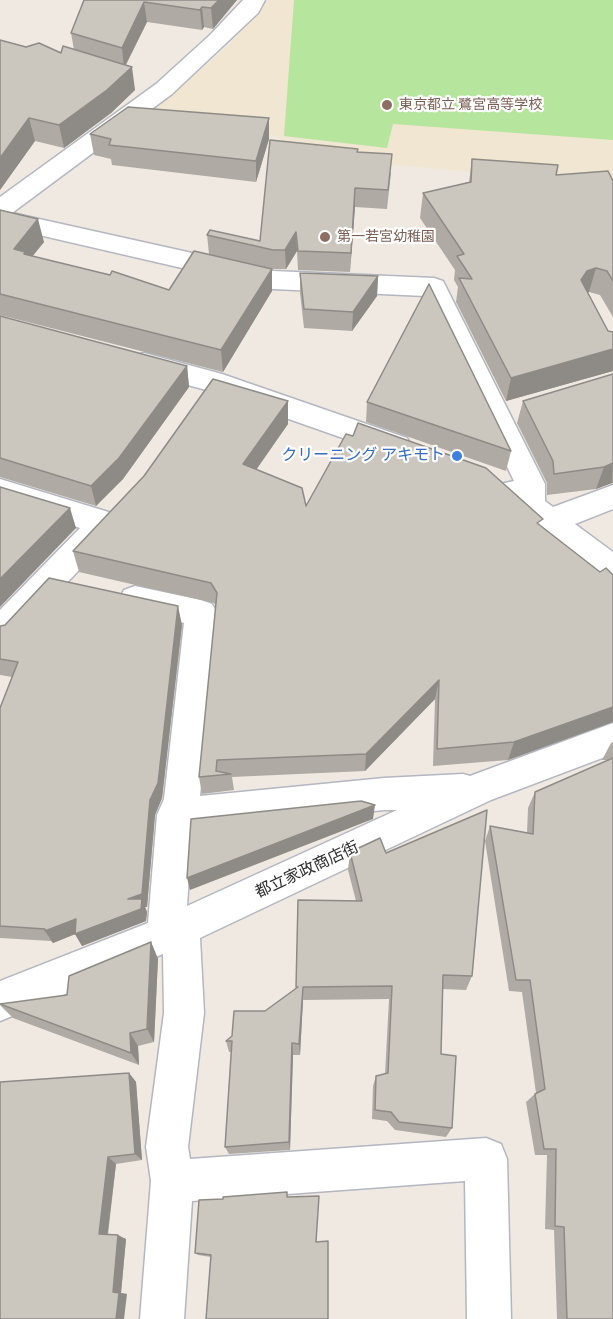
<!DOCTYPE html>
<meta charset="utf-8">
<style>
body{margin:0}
canvas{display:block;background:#efe9e1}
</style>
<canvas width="613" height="1319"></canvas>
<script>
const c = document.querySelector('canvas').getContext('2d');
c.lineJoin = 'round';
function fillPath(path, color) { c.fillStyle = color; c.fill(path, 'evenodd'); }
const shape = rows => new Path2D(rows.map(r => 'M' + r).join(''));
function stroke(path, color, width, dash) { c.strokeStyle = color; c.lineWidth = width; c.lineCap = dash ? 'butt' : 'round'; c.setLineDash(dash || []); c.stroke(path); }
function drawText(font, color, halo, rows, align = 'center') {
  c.font = font + ' "Fira Sans Condensed","Noto Sans JP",sans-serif'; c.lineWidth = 4.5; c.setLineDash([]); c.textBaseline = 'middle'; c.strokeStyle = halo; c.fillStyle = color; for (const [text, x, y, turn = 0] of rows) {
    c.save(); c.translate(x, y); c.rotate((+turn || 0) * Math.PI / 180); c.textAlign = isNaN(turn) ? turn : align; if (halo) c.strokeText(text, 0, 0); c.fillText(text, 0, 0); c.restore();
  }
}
const education = shape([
 [268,0,613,0,613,185,312,157,273,135,140,122,228,46]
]);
const green = shape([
 [294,0,613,0,613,140,393,124,387,148,284,136]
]);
const minor = shape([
 [243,0,265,0,258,13,172,94,12,213,273,271,434,278,443,281,545,484,545,501,553,507,613,485,613,509,575,524,613,552,613,582,602,578,500,500,496,492,500,484,514,481,425,296,273,289,0,226,0,197,156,84,210,35,243,0],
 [144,353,222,374,407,438,412,446,407,454,397,457,206,390,134,370,130,363,134,356,144,353],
 [0,479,115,514,119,523,115,532,11,642,0,646,0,610,80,528,0,503,0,479],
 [135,586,201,600,212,604,217,613,200,796,384,778,463,774,470,776,613,723,613,754,491,800,200,938,204,1013,188,1147,190,1159,486,1138,501,1144,507,1159,511,1319,467,1319,465,1181,192,1201,184,1319,140,1319,151,1181,146,1147,164,1013,163,954,0,1021,0,981,148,923,157,815,164,799,184,623,124,608,119,599,124,590,135,586],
 [384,810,397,810,187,906,192,830,384,810]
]);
const wall = shape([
 [84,0,237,0,213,29,204,27,202,30,147,22,126,65,135,90,111,113,64,148,35,141,0,190,26,47,61,53,74,50,71,33],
 [90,134,269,139,256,182,112,165,111,159,94,155],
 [357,152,391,173,387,209,355,207,350,272,298,270,297,251,286,269,273,269,225,258,272,291,223,372,0,315,0,210,44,242,32,256,169,290,209,254,207,235,260,241],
 [472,159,556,175,613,181,613,317,600,295,589,292,588,292,608,331,613,332,613,371,506,401,456,302,458,287,454,280,455,270,420,218,423,193,469,182],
 [300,273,378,276,377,296,352,331,304,328,300,293],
 [0,316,187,366,189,387,123,479,96,506,0,477],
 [613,374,613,484,612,483,596,489,547,495,547,483,517,423,523,401],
 [288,401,288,424,256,469,306,506,541,526,600,572,613,575,613,722,508,760,433,766,435,699,365,771,232,777,234,790,202,794,199,777,216,606,214,603,79,572,73,551],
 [367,402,511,451,506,471,366,422],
 [182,625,162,798,155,815,147,907,145,907,147,912,146,921,82,946,75,934,53,943,51,941,0,938,0,708,12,677,0,675,0,626],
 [613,742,613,1319,557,1319,554,1230,545,1229,547,1155,535,1155,526,1102,536,1093,522,992,509,991,485,841,490,826,527,833,528,808,535,792,608,760,602,760,611,743],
 [350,852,386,853,472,976,466,990,443,989,441,1054,452,1128,446,1137,395,1130,387,1121,372,1119,373,1086,376,1076,385,1074,389,999,303,1000,300,1055,293,1055,290,1150,229,1154,225,1147,231,1052,229,1052,226,1041,296,988,298,900,356,901,348,870],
 [151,942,158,959,154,1042,138,1046,139,1065,13,1018,0,1005,0,1004,67,995],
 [129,1073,136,1082,142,1160,116,1164,108,1235,126,1239,121,1293,127,1294,0,1319],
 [199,1200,211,1257,198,1255,195,1253]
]);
const shadedWall = shape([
 [219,0,237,0,213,29,211,8],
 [144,2,147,22,124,68,122,48],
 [202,7,204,27,202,30,200,10],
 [132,67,135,90,111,113,64,148,59,125],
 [29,118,35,141,0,190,0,158],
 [269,118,269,139,256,182,256,161],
 [355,188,355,207,350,272,351,253],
 [38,219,44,242,28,262,14,249],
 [296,232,297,251,286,269,285,250],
 [596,268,589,292,580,295,581,280,587,271],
 [272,269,272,291,223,372,221,350],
 [378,276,377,296,352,331,353,312],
 [613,349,613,371,506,401,511,378],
 [187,366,189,387,123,479,96,506,91,486],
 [288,401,288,424,245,486,243,464],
 [613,463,612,483,596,489,604,467],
 [70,508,76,528,0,607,0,579],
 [178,606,182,625,162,798,155,815,147,907,145,907,147,912,146,921,82,946,75,934,128,899,150,800],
 [439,680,435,699,365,771,366,754],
 [613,707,613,722,508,760,514,742],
 [375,805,373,819,190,890,187,878],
 [76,919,83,931,53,943,45,931],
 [151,942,158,959,154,1042,147,1029],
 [303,987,303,1000,300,1055,299,1044],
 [130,1033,138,1046,139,1065,131,1053],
 [292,1043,293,1055,290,1150,289,1142],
 [129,1073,136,1082,142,1160,135,1154],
 [108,1157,116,1164,107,1238,99,1234],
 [118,1235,126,1239,121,1293,127,1294,124,1319,116,1319,113,1292]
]);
const building = shape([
 [84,0,219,0,211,8,202,7,200,10,144,2,122,48,71,33,84,0],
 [0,40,26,47,39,43,61,53,63,46,132,67,107,90,59,125,29,118,0,158,0,40],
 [128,107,269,118,256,161,109,145,111,139,90,134,128,107],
 [270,140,358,149,357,152,392,154,388,190,355,188,351,253,298,251,296,232,285,250,273,250,207,235,210,230,260,241,270,140],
 [472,159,558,165,556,175,608,171,613,181,613,281,607,271,596,268,587,271,581,280,608,331,613,332,613,349,511,378,459,278,472,279,457,256,464,254,423,193,471,182,472,159],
 [0,210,38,219,14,249,25,252,24,254,110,275,112,271,169,290,194,251,272,269,221,350,0,294,0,210],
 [300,273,378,276,353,312,304,309,300,273],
 [429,284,511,451,367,402,429,284],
 [0,316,187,366,119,458,91,486,0,458,0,316],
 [613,374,613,463,604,467,554,474,553,461,523,401,613,374],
 [213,379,288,401,243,464,302,488,306,506,346,434,353,436,358,423,486,468,543,519,537,523,600,572,606,568,613,575,613,707,514,742,437,749,439,680,366,754,217,760,216,771,231,774,199,777,217,593,211,583,73,551,144,476,213,379],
 [0,487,70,508,0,579,0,487],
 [49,578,178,606,158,783,150,800,142,894,128,899,142,899,141,909,75,934,76,919,45,931,45,929,0,926,0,708,18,662,0,659,0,626,5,625,49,578],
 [613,758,613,1319,567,1319,564,1227,555,1226,556,1149,544,1149,535,1094,545,1089,530,980,516,980,490,826,533,834,535,792,613,758],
 [361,801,375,805,187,878,191,819,361,801],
 [487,810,472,976,443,975,441,1054,456,1056,452,1128,399,1122,391,1112,375,1110,376,1076,388,1073,392,986,303,987,299,1044,292,1043,289,1142,225,1147,232,1041,226,1041,232,1036,234,1011,265,1011,298,987,296,987,298,900,362,901,350,852,380,838,386,853,487,810],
 [151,942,147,1029,130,1033,131,1053,0,1004,67,995,69,976,151,942],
 [129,1073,135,1154,108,1157,99,1234,118,1235,113,1292,119,1293,116,1319,0,1319,0,1082,129,1073],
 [287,1192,287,1197,319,1196,316,1242,328,1241,328,1319,206,1319,211,1255,195,1253,199,1200,223,1199,223,1197,287,1192]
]);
const markers = [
 [387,105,6,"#8d6e63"],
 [325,237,6,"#8d6e63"],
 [457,456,6,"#3f7fe0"]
];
const farEducationnames = [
 ["東京都立 鷺宮高等学校",399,105],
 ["第一若宮幼稚園",337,237]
];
const shopNames = [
 ["クリーニング アキモト",445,456]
];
const streetNames = [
 ["都立家政商店街",307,870,-25]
];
fillPath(education, '#f0e6d1');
fillPath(green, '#b6e59e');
stroke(minor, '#b4b7c1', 3);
fillPath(minor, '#fff');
fillPath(wall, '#afaba4');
fillPath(shadedWall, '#8e8b86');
fillPath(building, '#cbc7bf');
stroke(building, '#8e8b86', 1.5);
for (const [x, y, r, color] of markers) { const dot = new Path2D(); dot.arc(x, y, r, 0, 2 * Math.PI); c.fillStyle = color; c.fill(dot); stroke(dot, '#fff', 2); }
drawText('14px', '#785e54', '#fff', farEducationnames, 'left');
drawText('16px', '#366cbe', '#fff', shopNames, 'right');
drawText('16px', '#2e2e2e', '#fff', streetNames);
</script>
